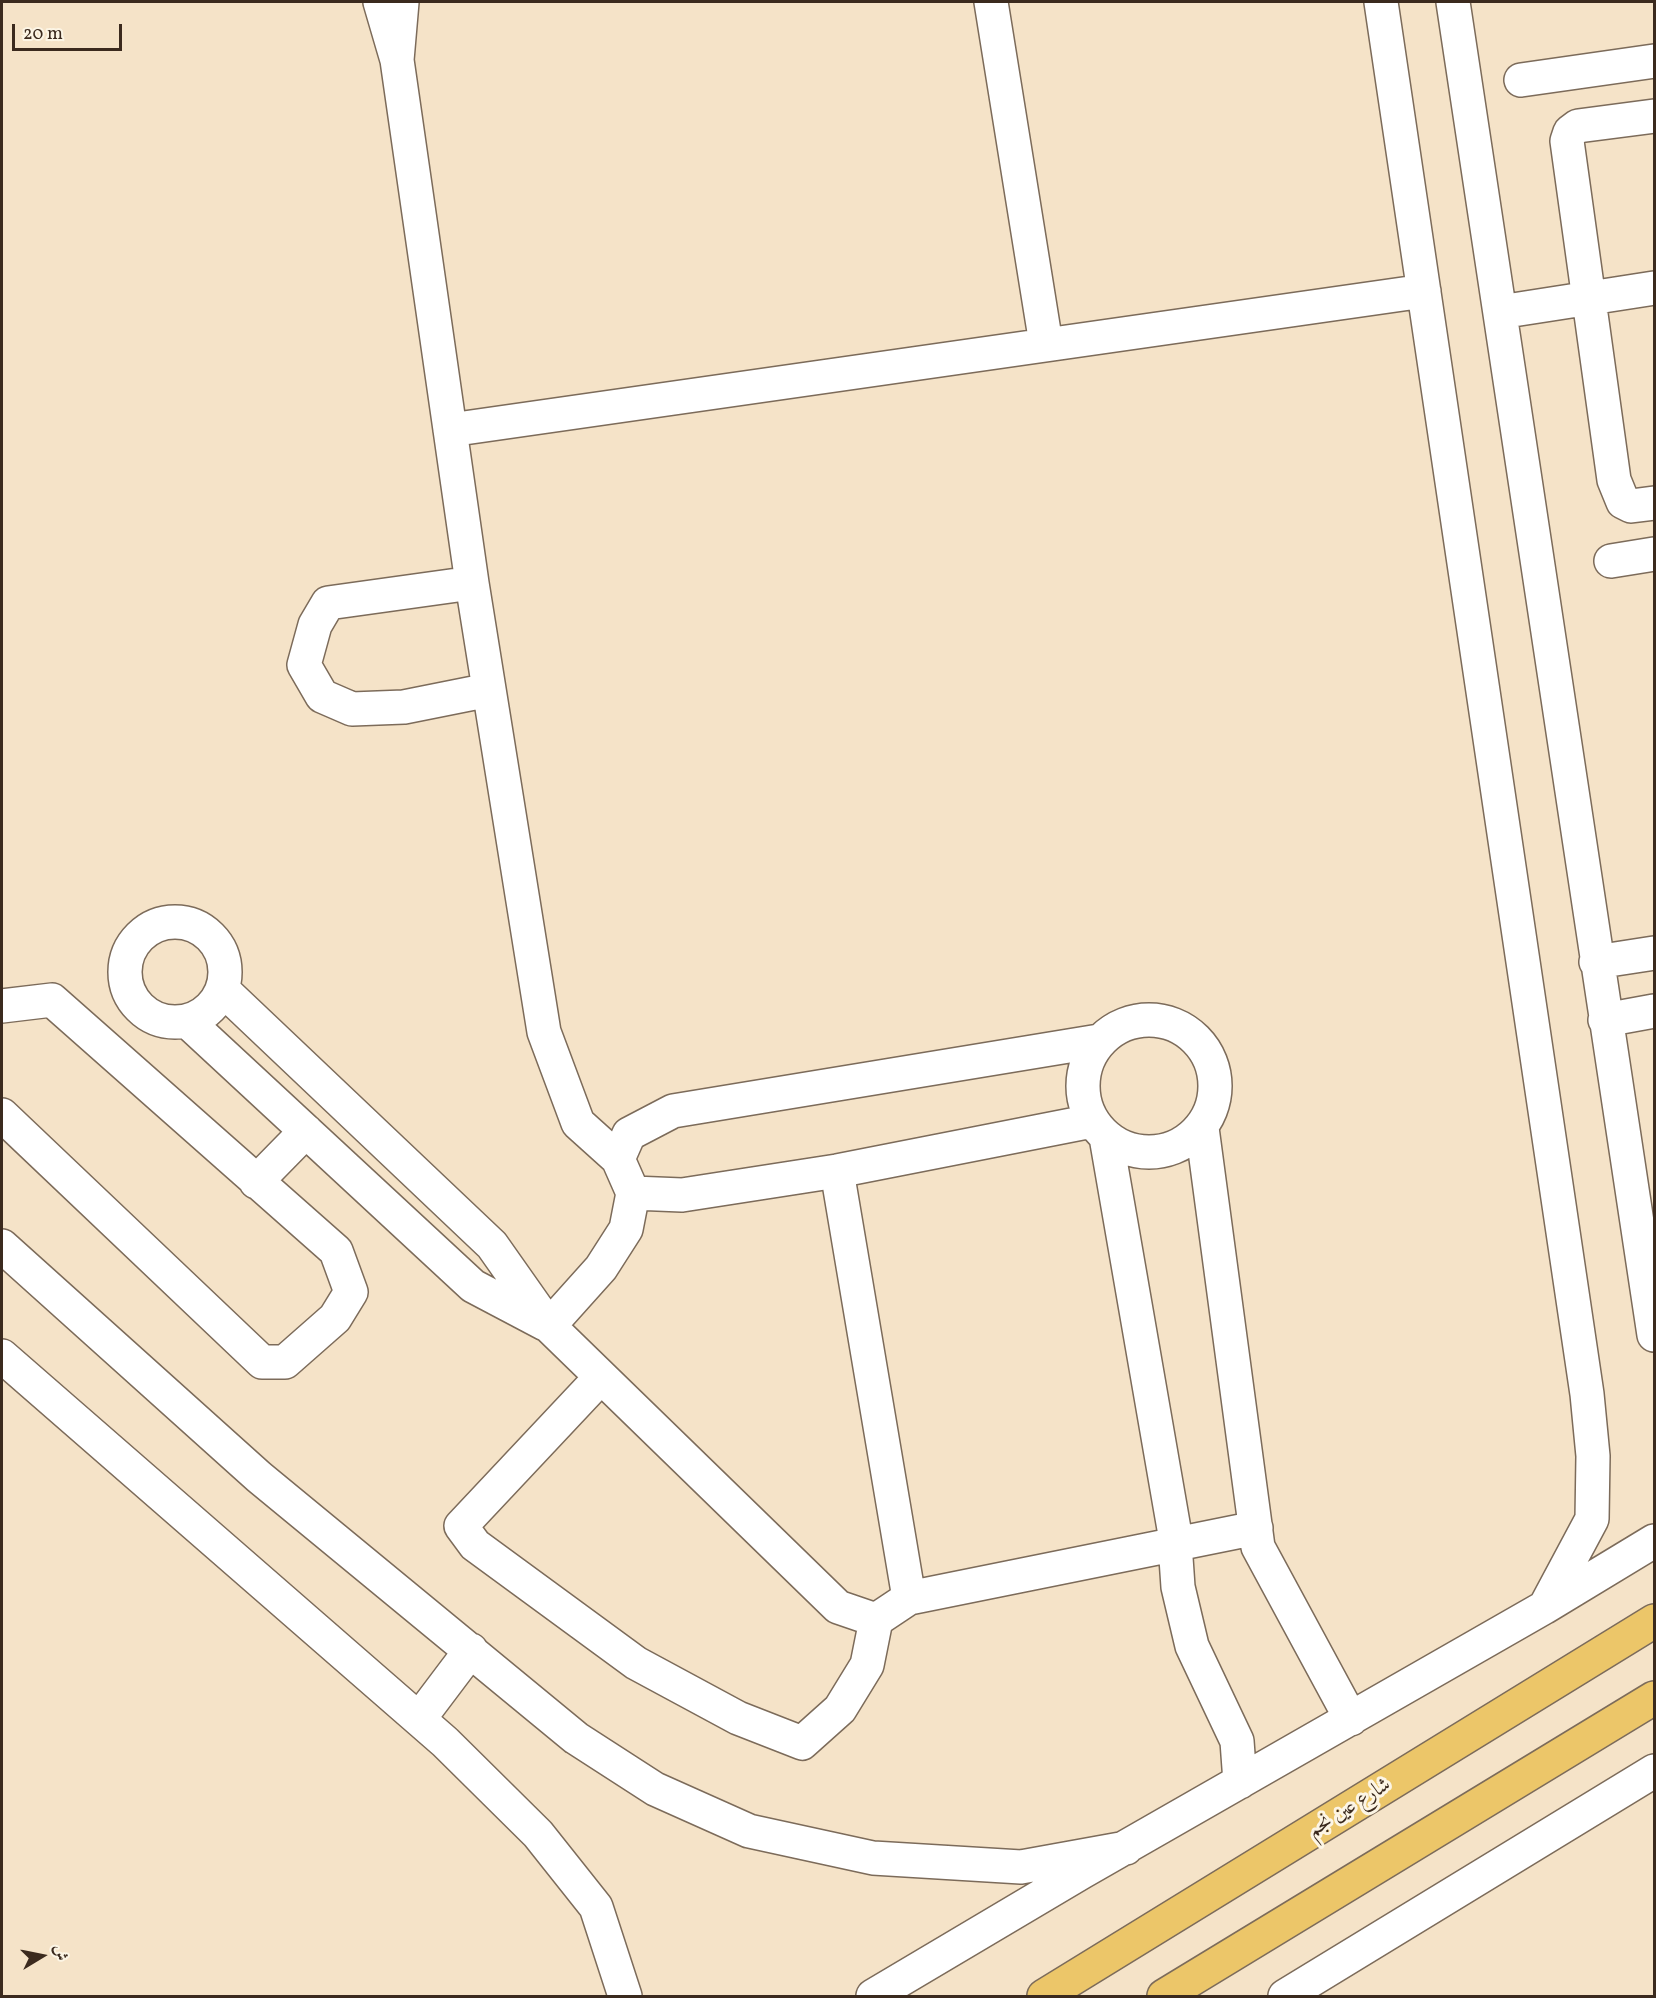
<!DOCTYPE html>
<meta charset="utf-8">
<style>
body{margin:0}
#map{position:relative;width:1656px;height:1998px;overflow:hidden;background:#f5e3c8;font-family:Vollkorn,Amiri,serif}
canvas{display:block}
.frame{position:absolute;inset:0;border:3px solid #3b2a1e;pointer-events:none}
.north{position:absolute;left:12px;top:1926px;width:60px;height:60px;-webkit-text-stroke:4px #fcf5e5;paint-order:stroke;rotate:80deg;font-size:16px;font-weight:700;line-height:24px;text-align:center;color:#3b2a1e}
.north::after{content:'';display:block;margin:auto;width:21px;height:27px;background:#3b2a1e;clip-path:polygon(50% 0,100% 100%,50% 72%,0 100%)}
.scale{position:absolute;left:12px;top:24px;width:110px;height:27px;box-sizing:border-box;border:3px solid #3b2a1e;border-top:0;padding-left:8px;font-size:18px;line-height:21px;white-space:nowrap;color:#3b2a1e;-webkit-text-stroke:4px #fcf5e5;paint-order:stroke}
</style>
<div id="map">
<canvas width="1656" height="1998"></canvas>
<div class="frame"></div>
<div class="north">ش</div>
<div class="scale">20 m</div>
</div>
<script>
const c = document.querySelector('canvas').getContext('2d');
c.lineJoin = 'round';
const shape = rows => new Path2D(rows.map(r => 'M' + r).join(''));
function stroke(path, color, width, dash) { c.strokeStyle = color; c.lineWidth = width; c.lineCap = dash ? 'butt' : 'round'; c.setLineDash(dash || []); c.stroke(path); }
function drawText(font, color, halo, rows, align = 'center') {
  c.font = font + ' Vollkorn,Amiri,serif'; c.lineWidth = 6; c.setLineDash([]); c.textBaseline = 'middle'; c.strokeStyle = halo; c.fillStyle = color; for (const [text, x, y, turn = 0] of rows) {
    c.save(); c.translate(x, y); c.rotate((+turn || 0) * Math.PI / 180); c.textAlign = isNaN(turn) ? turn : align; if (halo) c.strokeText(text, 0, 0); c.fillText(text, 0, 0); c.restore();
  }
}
const minor = shape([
 [380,2,397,60,402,2],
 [991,2,1046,344],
 [1381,2,1587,1394,1593,1456,1592,1519,1545,1607],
 [1453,2,1654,1335],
 [397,60,472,583,544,1032,578,1123,618,1159],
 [1521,80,1654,61],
 [1654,116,1578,126,1570,132,1567,141,1614,480,1623,502,1631,506,1654,503],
 [1500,312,1654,288],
 [450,430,1424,291],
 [1611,561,1654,554],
 [472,583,328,603,315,625,304,665,322,696,352,709,404,707,489,690],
 '125 972a50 50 0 1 1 100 0a50 50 0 1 1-100 0Z',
 [1596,962,1654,953],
 [222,989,492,1245,549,1326,838,1607,876,1620,909,1598],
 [2,1006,52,1000,336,1251,351,1292,335,1318,285,1362,262,1362,2,1115],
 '1083 1086a66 66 0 1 1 132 0a66 66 0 1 1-132 0Z',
 [1605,1020,1654,1011],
 [187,1021,473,1286,545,1324],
 [1092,1121,837,1171,682,1195,633,1193,618,1159,629,1134,673,1111,1099,1041],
 [1202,1128,1258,1547,1351,1719],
 [1106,1137,1174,1529,1178,1587,1192,1646,1237,1741,1240,1782],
 [837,1171,909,1598,1256,1528],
 [256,1182,306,1131],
 [2,1246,259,1477,576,1738,655,1789,749,1831,873,1858,1021,1867,1126,1848],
 [549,1326,601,1268,626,1229,633,1193],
 [2,1356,445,1742,538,1834,596,1907,625,1996],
 [601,1377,461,1526,475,1545,636,1663,738,1718,802,1743,840,1709,867,1665,876,1620],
 [419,1719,471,1650],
 [873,1996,1082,1872,1545,1607,1654,1541],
 [1285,1996,1654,1771]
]);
const major = shape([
 [1044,1996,1654,1621],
 [1164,1996,1654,1698]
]);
const streetNames = [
 ["شارع عين نجم",1350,1809,-32]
];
stroke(minor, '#7c6b5a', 36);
stroke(major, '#7c6b5a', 36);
stroke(minor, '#fff', 33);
stroke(major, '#ecc669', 33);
drawText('21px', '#3b2a1e', '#fcf5e5', streetNames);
</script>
